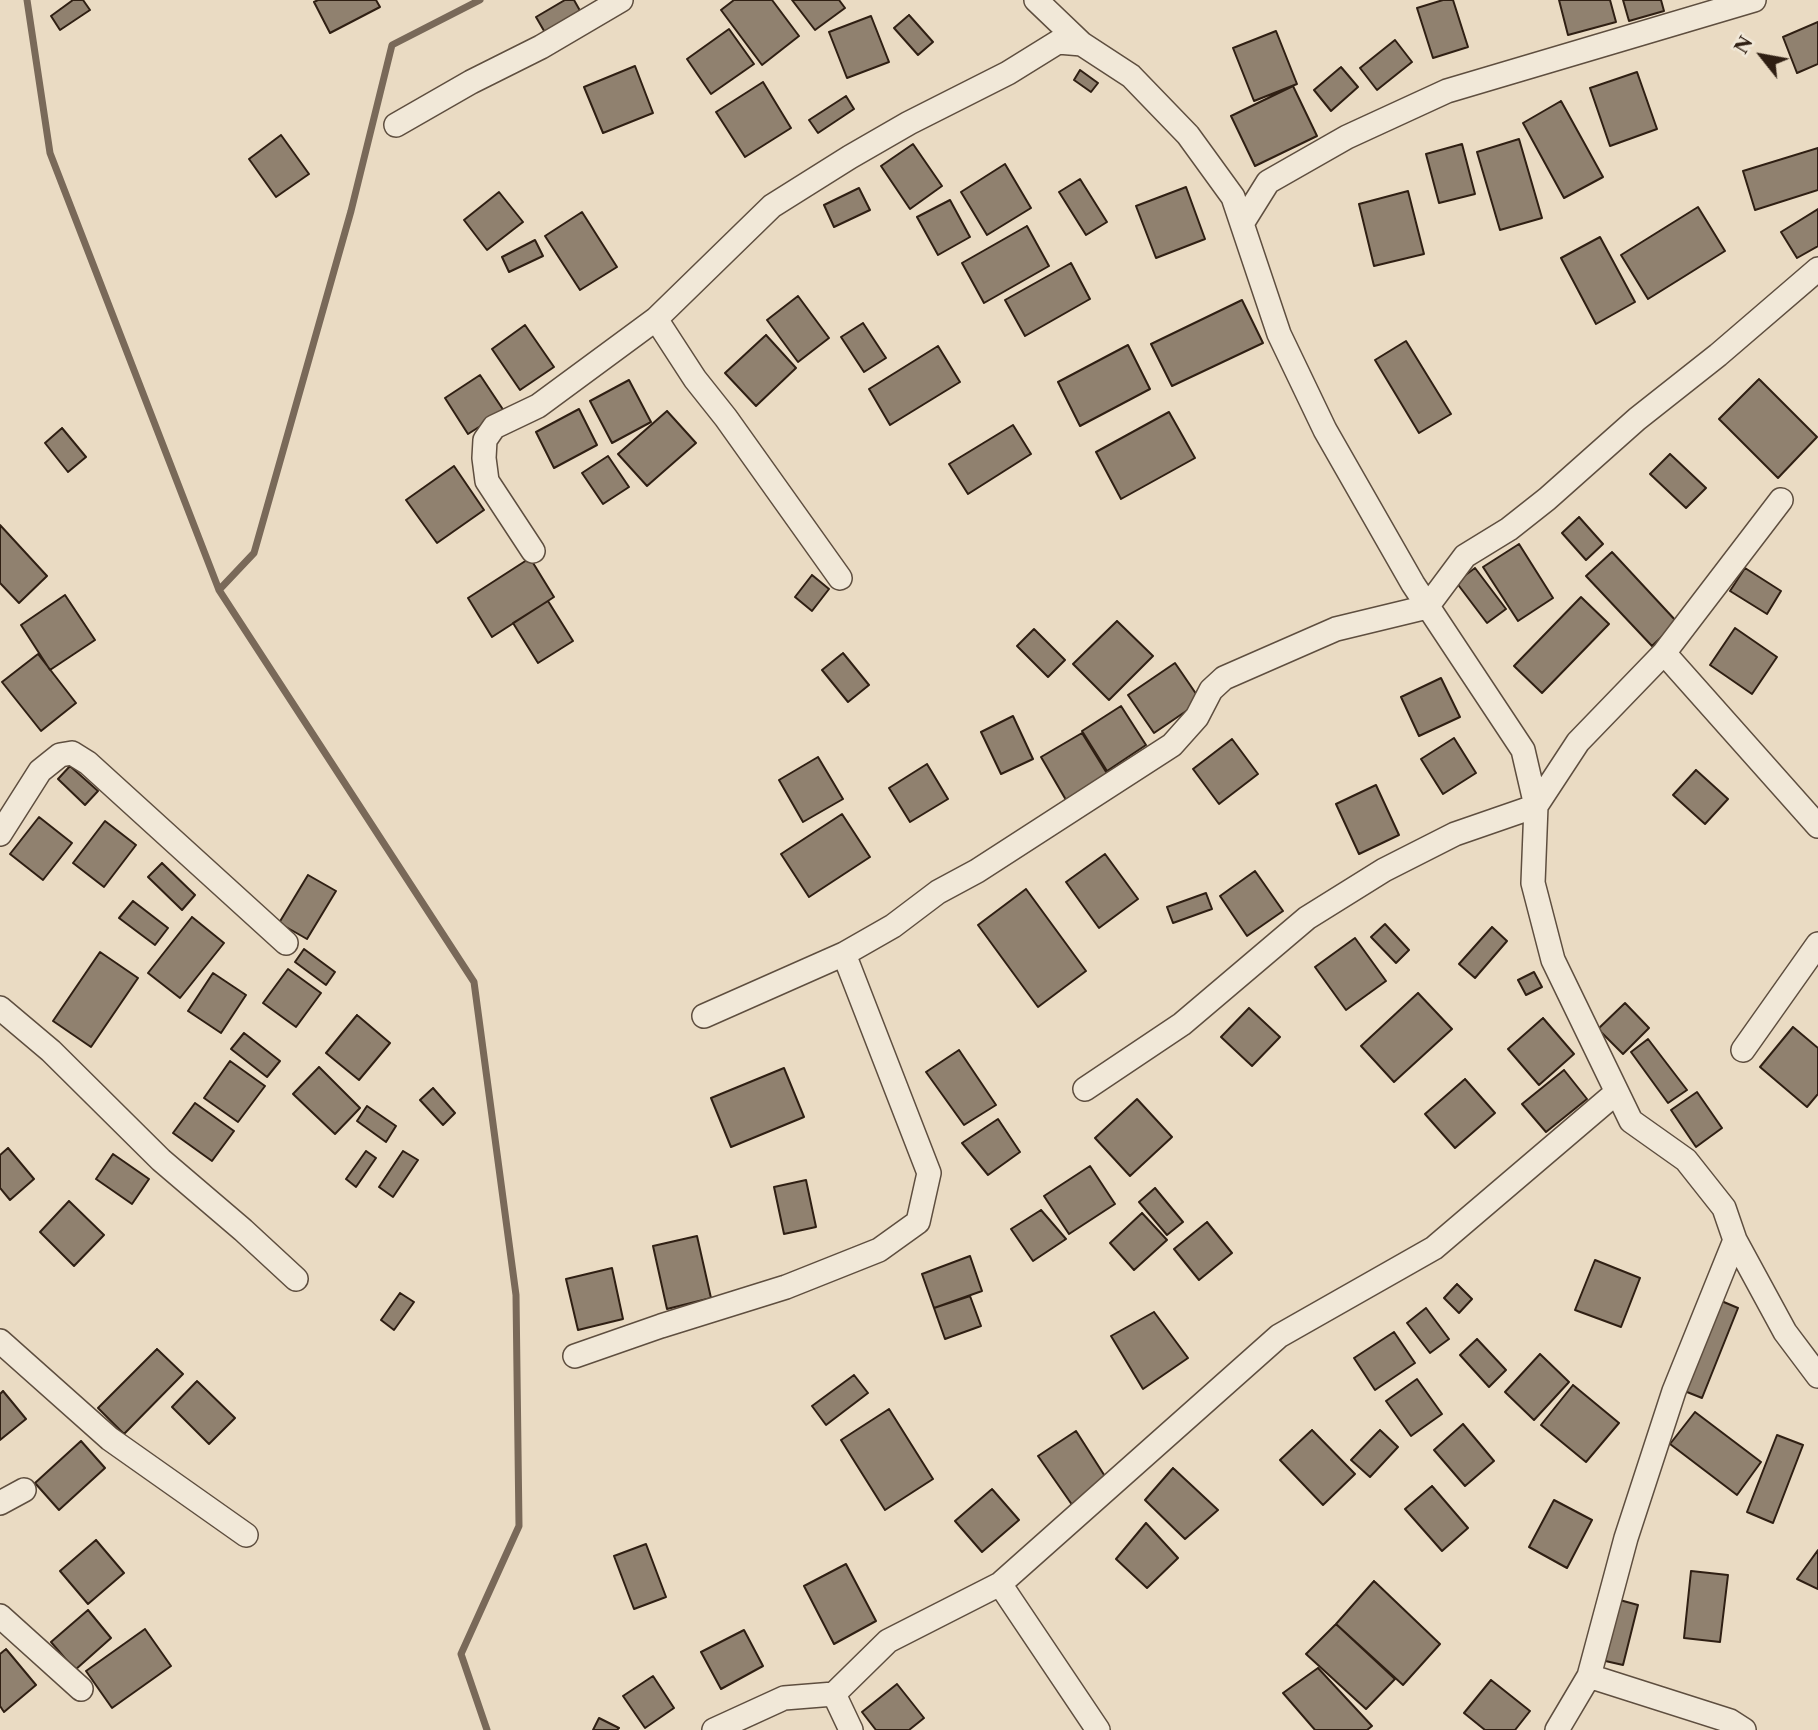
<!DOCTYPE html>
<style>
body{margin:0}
#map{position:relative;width:1818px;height:1730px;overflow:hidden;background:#eadbc3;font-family:"Libre Caslon Text",serif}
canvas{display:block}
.north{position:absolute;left:1727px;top:21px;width:70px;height:70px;-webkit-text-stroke:5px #f1e8d8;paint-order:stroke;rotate:301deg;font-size:19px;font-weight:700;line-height:28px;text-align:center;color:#2f1f13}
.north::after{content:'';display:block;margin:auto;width:24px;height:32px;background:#2f1f13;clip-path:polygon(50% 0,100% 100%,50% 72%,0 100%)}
</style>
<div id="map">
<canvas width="1818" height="1730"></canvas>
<div class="north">N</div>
</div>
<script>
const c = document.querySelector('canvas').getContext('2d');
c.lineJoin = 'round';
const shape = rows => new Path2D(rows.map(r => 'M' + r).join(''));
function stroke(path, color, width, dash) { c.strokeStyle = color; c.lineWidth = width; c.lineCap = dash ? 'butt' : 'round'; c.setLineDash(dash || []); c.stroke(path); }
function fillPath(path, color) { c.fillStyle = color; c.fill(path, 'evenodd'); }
const stream = shape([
 [27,0,50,153,219,590,474,982,516,1295,519,1526,461,1654,487,1730],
 [219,590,254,553,351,211,392,45,480,0]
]);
const building = shape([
 [73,0,83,0,90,10,60,30,51,16,73,0],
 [318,0,376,0,380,7,330,33,314,2,318,0],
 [565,0,574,0,583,16,547,36,536,17,565,0],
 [734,0,772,0,799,36,762,65,721,10,734,0],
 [792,0,839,0,845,8,815,30,792,0],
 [1443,0,1453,0,1468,47,1433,58,1417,8,1443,0],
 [1559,0,1610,0,1616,22,1568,35,1559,0],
 [1623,0,1661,0,1664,11,1629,21,1623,0],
 [909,15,933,42,918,55,894,28,909,15],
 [871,16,889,62,847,78,829,32,871,16],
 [1818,22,1818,64,1797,73,1783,37,1818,22],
 [729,29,754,64,711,94,687,59,729,29],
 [1276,31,1297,84,1254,101,1233,48,1276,31],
 [1395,40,1412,62,1377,90,1360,68,1395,40],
 [635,66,653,113,603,133,584,87,635,66],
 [1341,67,1358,87,1331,111,1314,90,1341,67],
 [1080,70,1098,83,1091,92,1074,80,1080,70],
 [1637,72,1657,129,1610,146,1590,88,1637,72],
 [763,82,791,128,745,157,716,112,763,82],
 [1293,86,1317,136,1255,166,1231,116,1293,86],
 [846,96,854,109,818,133,809,120,846,96],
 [1561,101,1603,177,1564,198,1523,123,1561,101],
 [281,135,309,174,276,197,249,159,281,135],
 [1519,139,1542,218,1500,230,1477,152,1519,139],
 [913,144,942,186,910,209,881,166,913,144],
 [1462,144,1475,194,1439,203,1426,154,1462,144],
 [1818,148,1818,190,1755,210,1743,171,1818,148],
 [1005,164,1031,208,987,235,961,192,1005,164],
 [1080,179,1107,222,1086,235,1059,192,1080,179],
 [1186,187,1205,239,1156,258,1136,206,1186,187],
 [859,188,870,210,834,227,824,205,859,188],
 [1408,191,1424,254,1374,266,1359,204,1408,191],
 [499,192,523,222,487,250,464,220,499,192],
 [950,200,970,237,938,255,917,217,950,200],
 [1698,207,1725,251,1648,299,1621,255,1698,207],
 [1818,209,1818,246,1797,258,1781,232,1818,209],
 [582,212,617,267,580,290,545,236,582,212],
 [1027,226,1049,266,984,303,962,263,1027,226],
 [1600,237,1635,302,1596,324,1561,258,1600,237],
 [535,240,543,256,509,272,502,257,535,240],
 [1071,263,1090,299,1025,336,1005,300,1071,263],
 [798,296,829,338,798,362,767,320,798,296],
 [1242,300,1263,343,1172,386,1151,344,1242,300],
 [863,323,886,358,864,372,841,337,863,323],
 [525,325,554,367,520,390,492,349,525,325],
 [766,335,796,368,756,406,725,373,766,335],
 [1406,341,1451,414,1419,433,1375,360,1406,341],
 [1128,345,1150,389,1080,426,1058,382,1128,345],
 [938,346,960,382,890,425,869,389,938,346],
 [480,375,504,411,468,434,445,398,480,375],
 [1759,379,1817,437,1778,478,1719,419,1759,379],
 [629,380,651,422,612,443,590,401,629,380],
 [579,409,597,445,554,468,536,432,579,409],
 [667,411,696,443,647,486,618,454,667,411],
 [1169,412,1195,458,1121,499,1096,452,1169,412],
 [1013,425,1031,454,968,494,949,464,1013,425],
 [62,428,86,457,68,472,45,443,62,428],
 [1670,454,1706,488,1686,508,1650,474,1670,454],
 [608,456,629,487,603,504,582,473,608,456],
 [454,466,484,510,437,543,406,500,454,466],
 [1579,517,1603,544,1586,560,1562,533,1579,517],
 [0,525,47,576,19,603,0,583,0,525],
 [1519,544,1553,598,1518,621,1483,567,1519,544],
 [1612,552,1677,622,1652,646,1586,576,1612,552],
 [530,558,554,597,492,637,468,598,530,558],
 [1475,568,1506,609,1487,623,1456,582,1475,568],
 [1745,568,1781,591,1767,614,1730,591,1745,568],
 [812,575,829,589,812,611,795,597,812,575],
 [65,595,95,640,50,670,21,625,65,595],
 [1581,597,1609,624,1542,693,1514,666,1581,597],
 [548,601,573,641,538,663,513,623,548,601],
 [1117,621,1153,656,1109,700,1073,664,1117,621],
 [1735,628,1777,657,1752,694,1710,665,1735,628],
 [1034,629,1065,660,1048,677,1017,646,1034,629],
 [843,653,869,685,848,702,822,670,843,653],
 [38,654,76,703,41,731,2,682,38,654],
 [1175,663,1201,701,1154,733,1128,695,1175,663],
 [1441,678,1460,717,1419,736,1401,697,1441,678],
 [1121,706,1146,745,1107,771,1082,731,1121,706],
 [1013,716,1033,759,1001,774,981,732,1013,716],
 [1082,733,1108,775,1066,800,1041,757,1082,733],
 [1454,738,1476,773,1443,794,1421,759,1454,738],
 [1232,739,1258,774,1219,804,1193,769,1232,739],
 [818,757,843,799,803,822,779,780,818,757],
 [927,764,948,799,910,822,889,788,927,764],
 [70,766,98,791,85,805,58,779,70,766],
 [1696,770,1728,799,1705,824,1673,795,1696,770],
 [1376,785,1399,835,1359,854,1336,804,1376,785],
 [842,814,870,857,809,897,781,854,842,814],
 [39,817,72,843,43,880,10,854,39,817],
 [105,821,136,845,104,887,73,863,105,821],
 [1105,854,1138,899,1099,928,1066,882,1105,854],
 [162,863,195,895,182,910,148,877,162,863],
 [1255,871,1283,911,1247,936,1220,896,1255,871],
 [308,875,336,891,307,939,279,923,308,875],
 [1026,889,1086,971,1038,1007,978,925,1026,889],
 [1206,893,1212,909,1173,923,1167,907,1206,893],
 [133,901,168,928,155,945,119,918,133,901],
 [192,917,224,943,180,998,148,973,192,917],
 [1385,924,1409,950,1396,963,1371,937,1385,924],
 [1492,927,1507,941,1475,978,1459,964,1492,927],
 [1355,938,1386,981,1346,1010,1315,967,1355,938],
 [304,949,335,972,326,985,295,962,304,949],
 [100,952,138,978,91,1047,53,1021,100,952],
 [288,969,321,993,296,1027,263,1003,288,969],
 [1534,972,1542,987,1526,995,1518,980,1534,972],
 [213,973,246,995,221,1033,188,1011,213,973],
 [1418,993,1452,1029,1394,1082,1361,1046,1418,993],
 [1625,1003,1649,1028,1623,1054,1598,1029,1625,1003],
 [1249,1008,1280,1037,1252,1066,1221,1037,1249,1008],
 [357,1015,390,1043,359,1080,326,1053,357,1015],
 [1543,1018,1574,1054,1539,1085,1508,1049,1543,1018],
 [1793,1027,1818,1048,1818,1094,1807,1107,1760,1067,1793,1027],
 [244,1033,280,1061,267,1077,231,1049,244,1033],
 [1648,1039,1687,1090,1668,1103,1631,1052,1648,1039],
 [959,1050,996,1105,964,1125,926,1072,959,1050],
 [230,1061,265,1086,238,1122,204,1098,230,1061],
 [319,1067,360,1108,335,1134,293,1094,319,1067],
 [784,1068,804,1117,731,1147,711,1098,784,1068],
 [1564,1070,1587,1099,1546,1132,1522,1104,1564,1070],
 [1465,1079,1495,1113,1455,1148,1425,1114,1465,1079],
 [433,1088,455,1113,443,1125,420,1100,433,1088],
 [1697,1092,1722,1128,1696,1147,1671,1110,1697,1092],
 [1137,1099,1172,1137,1130,1176,1095,1138,1137,1099],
 [195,1103,234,1131,212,1161,173,1133,195,1103],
 [367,1106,396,1126,386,1142,357,1121,367,1106],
 [998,1119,1020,1152,988,1175,962,1143,998,1119],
 [8,1148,34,1179,10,1200,0,1188,0,1155,8,1148],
 [366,1151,376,1158,356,1187,346,1179,366,1151],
 [403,1151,418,1160,393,1197,379,1187,403,1151],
 [113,1154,149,1179,132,1204,96,1179,113,1154],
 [1090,1166,1115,1204,1069,1234,1044,1196,1090,1166],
 [806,1180,816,1227,784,1234,774,1187,806,1180],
 [1155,1188,1183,1222,1167,1235,1139,1202,1155,1188],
 [69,1201,104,1235,74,1266,40,1232,69,1201],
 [1041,1210,1066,1239,1033,1261,1011,1229,1041,1210],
 [1142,1213,1167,1240,1134,1270,1110,1243,1142,1213],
 [1207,1222,1232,1253,1199,1280,1174,1249,1207,1222],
 [697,1236,711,1298,667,1309,653,1246,697,1236],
 [970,1256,982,1291,934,1308,922,1274,970,1256],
 [1595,1260,1640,1278,1621,1327,1575,1310,1595,1260],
 [612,1268,623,1319,578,1330,566,1279,612,1268],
 [1457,1284,1472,1299,1459,1313,1444,1298,1457,1284],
 [400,1293,414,1302,394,1330,381,1320,400,1293],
 [970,1296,981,1326,945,1339,934,1308,970,1296],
 [1719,1300,1738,1308,1702,1398,1682,1390,1719,1300],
 [1426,1308,1449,1339,1430,1353,1407,1323,1426,1308],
 [1154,1312,1188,1358,1143,1389,1111,1336,1154,1312],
 [1394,1332,1415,1363,1375,1390,1354,1358,1394,1332],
 [1477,1339,1506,1370,1489,1387,1460,1355,1477,1339],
 [157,1349,183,1374,124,1434,98,1408,157,1349],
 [1540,1354,1569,1382,1534,1420,1505,1392,1540,1354],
 [854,1375,868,1393,826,1425,812,1406,854,1375],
 [1417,1379,1442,1414,1411,1436,1386,1401,1417,1379],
 [197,1381,235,1418,209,1444,172,1407,197,1381],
 [1573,1385,1619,1423,1586,1462,1541,1425,1573,1385],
 [3,1391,26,1419,0,1440,0,1394,3,1391],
 [889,1409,933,1479,885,1510,841,1440,889,1409],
 [1695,1412,1761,1462,1737,1495,1670,1444,1695,1412],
 [1463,1424,1494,1461,1465,1486,1434,1450,1463,1424],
 [1312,1430,1355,1474,1323,1505,1280,1460,1312,1430],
 [1380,1430,1398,1447,1370,1477,1351,1460,1380,1430],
 [1076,1431,1108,1481,1075,1509,1038,1456,1076,1431],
 [1777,1435,1803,1445,1773,1523,1747,1512,1777,1435],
 [81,1441,105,1468,59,1510,35,1483,81,1441],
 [1173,1468,1218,1510,1185,1539,1145,1500,1173,1468],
 [1432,1486,1468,1528,1442,1551,1405,1509,1432,1486],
 [992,1489,1019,1520,982,1552,955,1521,992,1489],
 [1554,1500,1592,1520,1567,1568,1529,1547,1554,1500],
 [1146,1523,1178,1558,1147,1588,1116,1559,1146,1523],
 [96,1540,124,1573,88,1604,60,1571,96,1540],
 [646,1544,666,1597,634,1609,614,1556,646,1544],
 [1818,1550,1818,1589,1797,1579,1818,1550],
 [846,1564,876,1621,834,1644,804,1586,846,1564],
 [1691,1571,1728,1575,1720,1642,1684,1638,1691,1571],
 [1374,1581,1440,1644,1403,1685,1336,1624,1374,1581],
 [1616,1599,1638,1605,1623,1665,1601,1660,1616,1599],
 [88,1610,111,1638,75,1670,51,1642,88,1610],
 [1336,1624,1395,1679,1366,1709,1306,1654,1336,1624],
 [145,1629,171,1666,112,1708,86,1671,145,1629],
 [744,1630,763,1666,721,1689,701,1652,744,1630],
 [6,1649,36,1685,4,1712,0,1706,0,1654,6,1649],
 [1318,1668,1372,1726,1367,1730,1315,1730,1283,1693,1318,1668],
 [653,1676,674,1708,645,1728,623,1696,653,1676],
 [1491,1680,1530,1711,1515,1730,1485,1730,1464,1713,1491,1680],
 [897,1684,924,1718,909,1730,876,1730,862,1712,897,1684],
 [599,1718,619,1728,617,1730,593,1730,599,1718]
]);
const street = shape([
 [1036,0,1082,44,1131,76,1188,135,1233,197,1279,334,1325,430,1413,584,1523,750,1536,806,1533,883,1553,960,1631,1121,1686,1160,1724,1208,1735,1240,1674,1391,1626,1538,1589,1676,1557,1730],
 [396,125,471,82,541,47,621,0],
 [1243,222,1268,182,1347,137,1447,91,1754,0],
 [656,319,695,379,726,418,840,578],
 [533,551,487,481,484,458,485,440,494,427,538,406,656,319,772,206,850,157,909,123,1008,73,1058,42,1082,44],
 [1664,653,1818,826],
 [0,834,40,771,60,755,72,753,88,763,286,943],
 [0,1008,51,1051,161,1160,243,1230,296,1279],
 [704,1016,844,954],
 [1743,1050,1818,944],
 [1085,1089,1182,1024,1307,918,1384,870,1455,834,1536,806,1578,742,1664,653,1781,500],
 [1735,1240,1785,1332,1818,1376],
 [0,1341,110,1439,246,1535],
 [575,1356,661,1326,786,1287,879,1250,918,1222,929,1173,844,954,893,926,938,892,977,871,1172,745,1197,717,1211,690,1224,678,1336,629,1427,607,1465,556,1509,529,1547,499,1637,419,1718,355,1818,269],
 [0,1503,24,1490],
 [1000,1584,1098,1730],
 [0,1616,81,1689],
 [1589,1676,1730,1721,1744,1730],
 [834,1694,851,1730],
 [714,1730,784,1698,834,1694,888,1641,1000,1584,1279,1336,1434,1248,1617,1092]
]);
stroke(stream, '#796959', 7);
fillPath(building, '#90816f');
stroke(building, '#2f1f13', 2);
stroke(street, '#5e4e3f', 26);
stroke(street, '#f1e8d8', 23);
</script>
